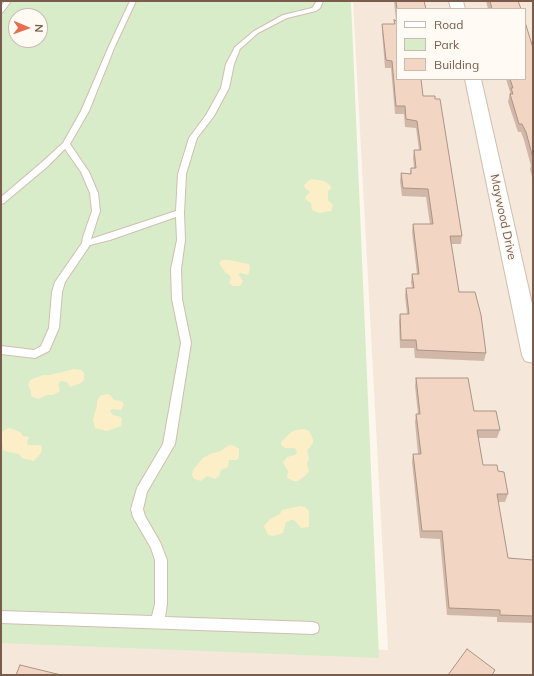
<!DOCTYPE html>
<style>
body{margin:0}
#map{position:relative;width:534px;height:676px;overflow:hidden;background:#fdf6ec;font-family:Mulish,sans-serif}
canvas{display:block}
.frame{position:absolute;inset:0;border:2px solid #7a5c4d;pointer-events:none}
.legend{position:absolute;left:396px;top:8px;width:130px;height:72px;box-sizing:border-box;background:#fffaf3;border:1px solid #cabbb1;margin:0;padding:5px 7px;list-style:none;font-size:12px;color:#7a5c4d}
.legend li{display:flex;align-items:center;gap:8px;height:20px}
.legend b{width:20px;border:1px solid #cabbb1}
.north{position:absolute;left:8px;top:8px;width:40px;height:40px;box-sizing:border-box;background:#fffaf3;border:1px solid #cabbb1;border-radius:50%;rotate:92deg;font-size:11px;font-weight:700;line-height:16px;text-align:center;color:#7a5c4d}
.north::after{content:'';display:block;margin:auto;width:14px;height:18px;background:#e76f51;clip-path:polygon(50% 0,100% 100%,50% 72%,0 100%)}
</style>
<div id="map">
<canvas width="534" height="676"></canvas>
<div class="frame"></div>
<ul class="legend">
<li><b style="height:5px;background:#fff"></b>Road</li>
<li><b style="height:11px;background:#d8ecc9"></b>Park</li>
<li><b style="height:11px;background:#f3d5c3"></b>Building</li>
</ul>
<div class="north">N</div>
</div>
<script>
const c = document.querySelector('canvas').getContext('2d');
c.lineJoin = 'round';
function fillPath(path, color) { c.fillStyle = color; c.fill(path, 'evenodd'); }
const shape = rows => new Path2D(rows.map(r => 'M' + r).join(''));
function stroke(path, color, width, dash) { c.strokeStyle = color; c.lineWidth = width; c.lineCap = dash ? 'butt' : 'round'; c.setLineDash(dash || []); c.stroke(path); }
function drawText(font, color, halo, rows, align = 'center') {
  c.font = font + ' Mulish,sans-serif'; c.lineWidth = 3.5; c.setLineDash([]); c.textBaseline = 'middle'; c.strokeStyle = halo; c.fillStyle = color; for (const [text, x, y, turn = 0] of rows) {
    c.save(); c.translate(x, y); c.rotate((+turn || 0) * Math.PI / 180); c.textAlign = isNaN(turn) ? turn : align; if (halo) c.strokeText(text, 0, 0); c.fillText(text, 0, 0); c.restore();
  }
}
const residential = shape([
 [353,1,533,1,533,675,1,675,1,638,388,650],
 [397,9,525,9,525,79,397,79]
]);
const green = shape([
 [1,1,351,1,379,658,1,643],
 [16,16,40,16,40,40,16,40]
]);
const sand = shape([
 [312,179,324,181,330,185,331,189,328,191,328,200,333,205,331,211,319,213,312,210,311,203,305,199,306,196,310,192,305,188,304,185,308,181],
 [222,260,229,260,249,264,250,269,248,275,241,273,238,274,243,281,240,286,233,286,229,283,231,278,230,276,225,272,219,263],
 [74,369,81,370,84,373,84,380,81,383,70,387,67,382,61,381,58,384,60,391,53,395,47,395,38,399,31,396,31,391,28,385,30,380,43,375,50,375],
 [107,394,110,395,114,400,121,401,124,404,121,410,112,409,110,411,113,415,121,417,122,419,121,426,107,431,95,428,93,419,97,406,97,401,100,396],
 [9,428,20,432,23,436,29,437,27,443,28,445,40,445,42,447,41,453,34,461,22,458,19,454,8,452,3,450,1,432],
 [304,429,309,431,313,439,313,443,307,451,309,459,307,464,309,471,306,475,298,481,294,481,287,478,288,471,283,463,287,457,295,455,297,452,295,448,285,448,281,445,281,442,290,433,296,430],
 [229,445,235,446,239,449,239,458,236,460,229,460,228,467,221,470,219,476,215,479,207,476,201,481,194,479,192,475,193,470,203,458,210,454,221,451],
 [300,506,305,507,309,511,309,527,301,528,294,520,291,520,286,522,283,533,273,536,268,535,264,526,270,519,280,514,282,510]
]);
const service = shape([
 [5,1,11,1,3,12,1,13,1,6,5,1],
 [130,1,136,1,115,46,89,111,70,144,89,172,98,193,100,211,91,239,176,211,178,174,189,138,206,115,221,88,226,64,235,47,254,31,283,15,312,8,317,1,323,1,320,8,316,11,287,18,258,33,240,49,234,64,229,88,214,116,197,138,186,174,184,213,185,240,181,269,182,299,191,343,175,444,147,492,143,509,145,516,160,542,167,560,167,604,165,617,313,622,318,624,319,628,318,632,313,634,1,623,1,611,152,616,155,604,155,560,151,548,133,517,131,509,137,488,163,444,181,343,172,299,171,269,177,240,176,217,110,240,90,245,65,282,62,292,59,328,49,351,35,358,1,354,1,346,34,350,41,346,49,328,52,292,55,282,82,243,83,237,92,211,90,193,81,172,65,149,47,167,4,203,1,204,1,197,41,163,63,143,81,111,109,46,130,1]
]);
const minor = shape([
 [449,1,463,1,465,9,451,9,449,1],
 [465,79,481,79,533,308,533,363,525,361,522,355,465,79]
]);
const wall = shape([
 [394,1,424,1,397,9,397,79,423,96,462,236,461,244,451,244,459,292,486,353,484,361,415,358,414,348,400,348,399,322,400,314,407,314,405,296,406,288,412,288,411,282,412,274,417,274,412,232,413,224,430,224,426,197,402,196,400,181,401,173,410,174,411,168,414,168,413,158,414,150,419,150,416,128,405,127,404,114,395,114,391,68,385,68,382,31,382,24,394,24,394,20,396,21],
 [486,1,518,1,521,9,488,9],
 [533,48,533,181,530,169,531,166,524,140,521,132,518,132,508,102,510,92,506,79,525,79],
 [416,378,474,411,500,430,497,438,478,438,483,465,498,471,508,494,505,502,498,502,508,558,533,560,533,623,497,622,497,617,447,615,440,539,420,538,412,462,413,454,418,454,415,422,416,414,418,414,415,386]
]);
const building = shape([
 [396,1,424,1,426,9,397,9,397,10,396,1],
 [490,1,518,1,521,9,492,9,490,1],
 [394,20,397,21,397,79,421,79,423,96,435,96,435,99,440,99,462,236,450,236,459,292,475,292,481,315,486,353,417,350,416,340,401,340,400,314,409,314,406,288,414,288,412,274,419,274,413,224,433,224,428,189,403,188,401,173,411,174,411,168,416,168,414,150,421,150,417,121,406,119,405,106,396,106,392,61,386,60,382,24,395,24,394,20],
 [525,22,533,48,533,158,526,132,522,124,519,124,510,94,513,94,511,88,513,88,510,79,525,79,525,22],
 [416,378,468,378,474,411,496,411,500,430,477,430,483,465,497,465,498,471,504,472,508,494,497,494,508,558,533,560,533,616,500,615,500,610,449,608,442,531,422,531,413,454,421,454,416,414,420,414,416,378],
 [467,649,495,670,492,675,448,675,467,649],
 [20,665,61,675,16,675,20,665]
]);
const streetNames = [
 ["Maywood Drive",503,217,78]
];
fillPath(residential, '#f5e8da');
fillPath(green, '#d8ecc9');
fillPath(sand, '#fcefc7');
stroke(service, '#d1beb0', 2);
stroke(minor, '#d1beb0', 2);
fillPath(service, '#fff');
fillPath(minor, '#fff');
fillPath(wall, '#d1b7a8');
fillPath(building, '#f3d5c3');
stroke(building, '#aa9588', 1);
drawText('12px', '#7a5c4d', '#fffaf3', streetNames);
</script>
